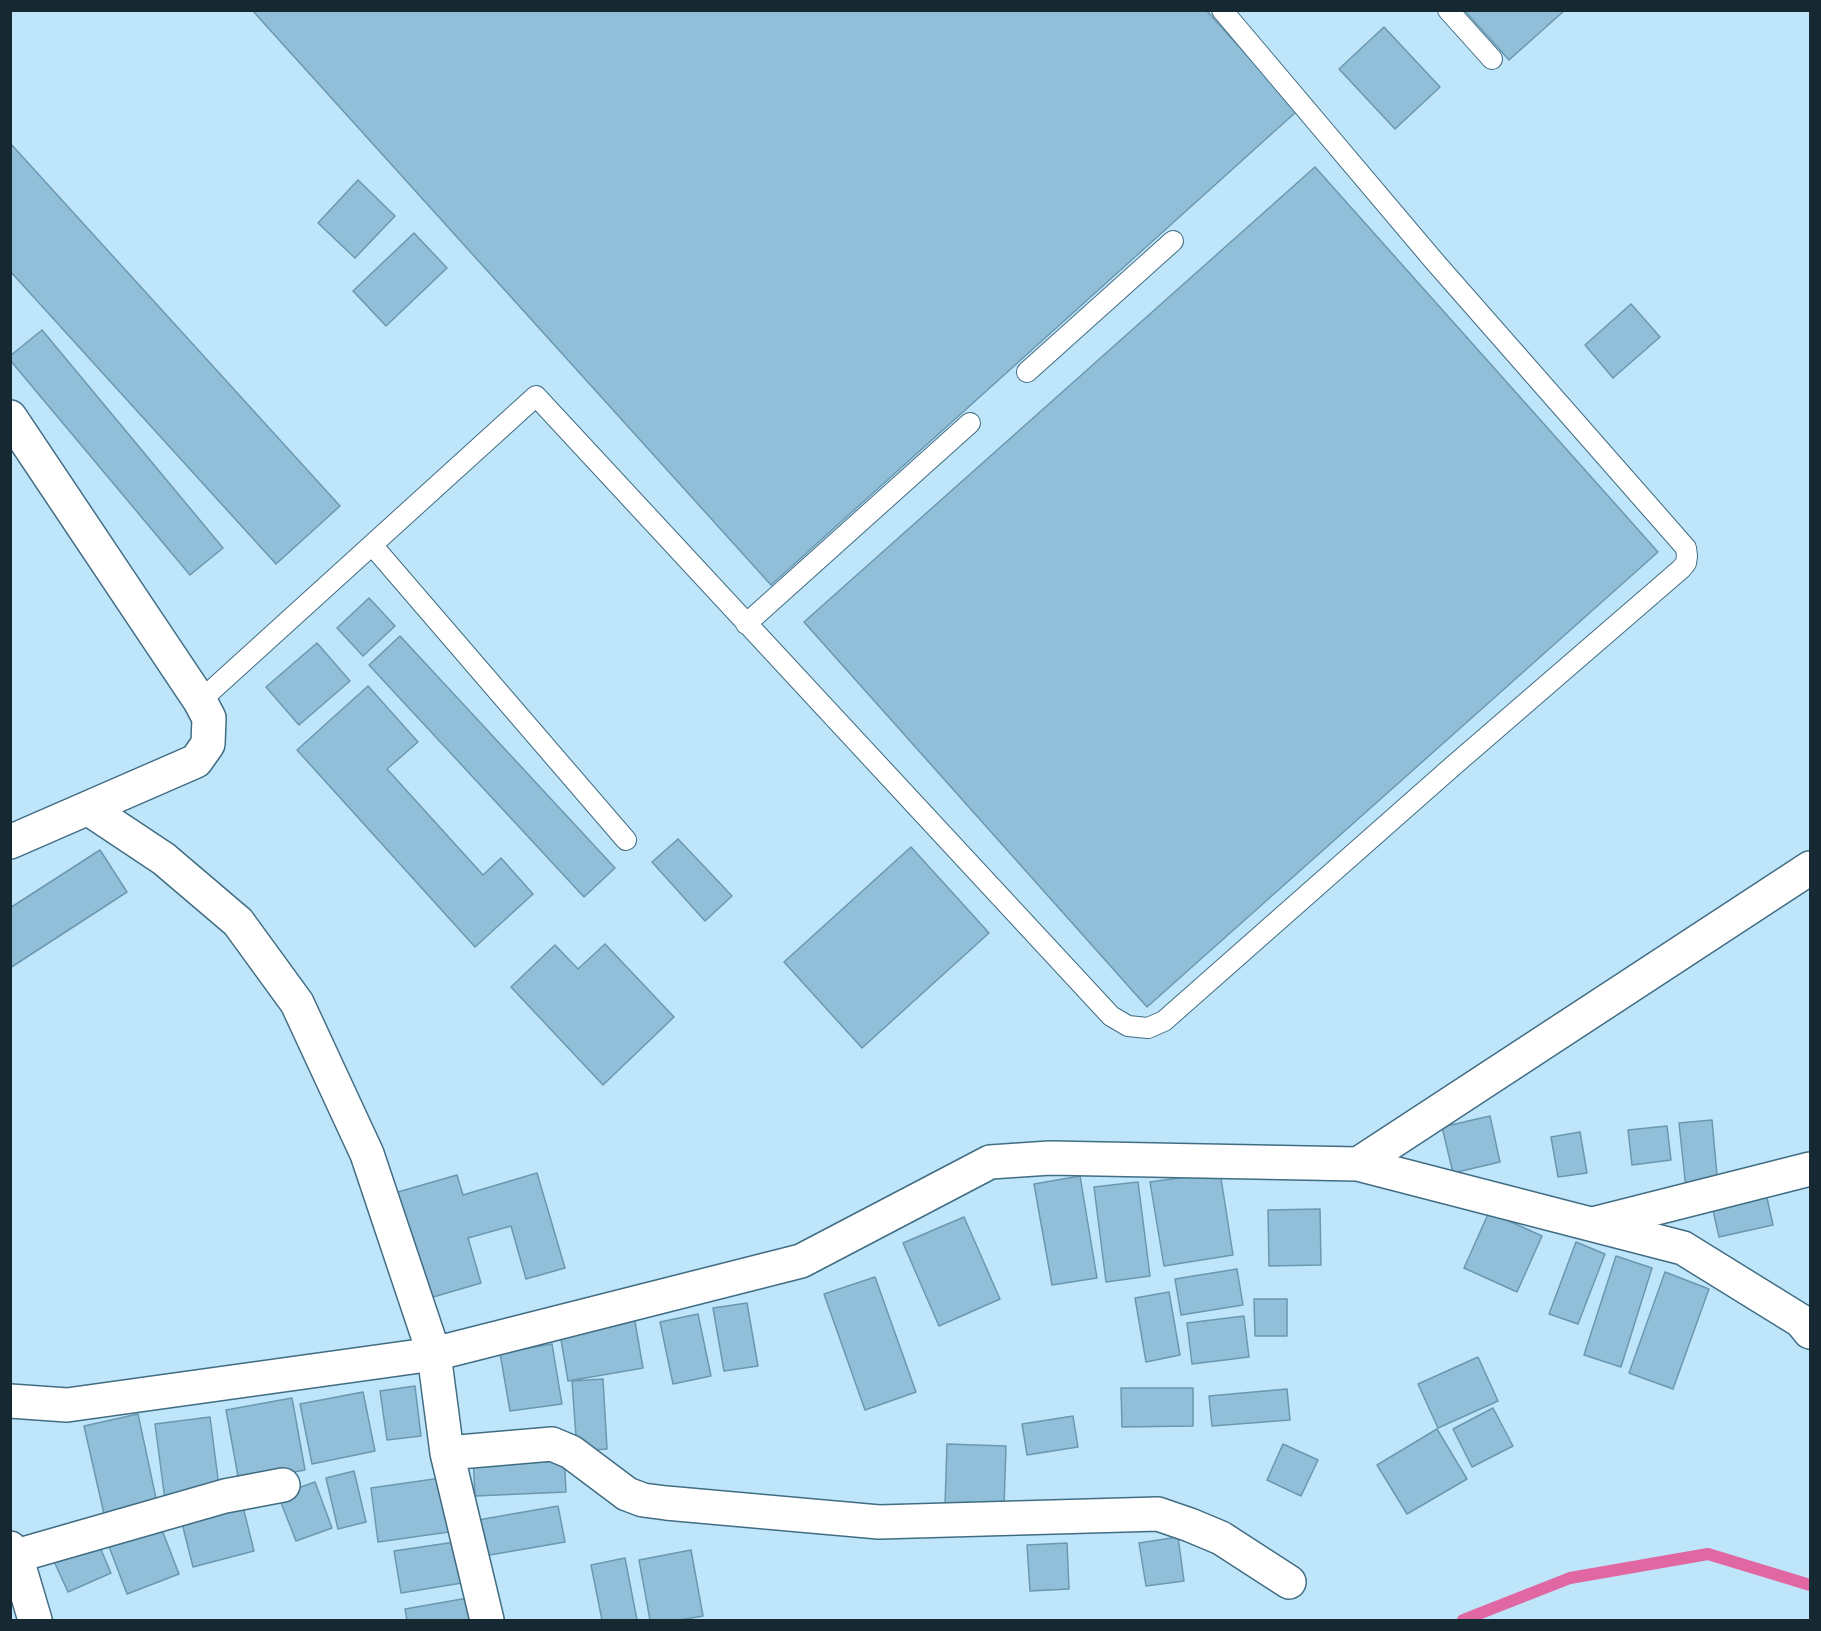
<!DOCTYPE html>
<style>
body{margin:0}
#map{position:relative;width:1821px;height:1631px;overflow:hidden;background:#bfe5fa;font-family:"Asap Condensed",sans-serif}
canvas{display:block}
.frame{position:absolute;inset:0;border:12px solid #162932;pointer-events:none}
</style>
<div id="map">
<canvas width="1821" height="1631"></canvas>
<div class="frame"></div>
</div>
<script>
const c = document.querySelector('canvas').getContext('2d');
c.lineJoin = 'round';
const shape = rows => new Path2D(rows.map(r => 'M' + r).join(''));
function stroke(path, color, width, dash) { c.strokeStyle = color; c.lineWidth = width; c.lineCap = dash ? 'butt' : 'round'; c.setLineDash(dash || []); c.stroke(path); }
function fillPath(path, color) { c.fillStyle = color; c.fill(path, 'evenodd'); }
const stream = shape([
 [1463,1620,1570,1578,1708,1554,1810,1585]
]);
const building = shape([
 [252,10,1206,10,1297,111,771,585,252,10],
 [1464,10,1565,10,1509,60,1464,10],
 [1384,27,1440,87,1395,129,1339,69,1384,27],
 [10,143,340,506,276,564,10,271,10,143],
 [1315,167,1658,552,1147,1007,804,622,1315,167],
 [358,180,395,216,355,258,318,223,358,180],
 [414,233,447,268,386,326,353,291,414,233],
 [1631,304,1660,337,1613,378,1585,345,1631,304],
 [42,330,223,548,190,575,10,360,10,356,42,330],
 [369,598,395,626,363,656,337,628,369,598],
 [400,636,615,868,584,897,369,665,400,636],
 [317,643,350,681,299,725,266,687,317,643],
 [368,686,418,742,387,769,483,875,501,858,533,894,475,947,297,750,368,686],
 [678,839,732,896,705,921,652,862,678,839],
 [911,847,989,933,862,1048,784,962,911,847],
 [100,850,127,892,10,968,10,908,100,850],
 [605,944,674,1017,603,1085,511,987,555,945,578,969,605,944],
 [1490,1116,1500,1162,1453,1173,1442,1127,1490,1116],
 [1712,1120,1718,1186,1686,1189,1679,1123,1712,1120],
 [1667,1126,1671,1160,1632,1165,1628,1130,1667,1126],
 [1580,1132,1587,1173,1558,1177,1551,1137,1580,1132],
 [1220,1172,1233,1255,1164,1266,1150,1182,1220,1172],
 [537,1173,565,1268,526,1279,511,1226,468,1238,481,1283,423,1300,391,1194,457,1175,463,1195,537,1173],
 [1080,1176,1097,1278,1052,1285,1034,1184,1080,1176],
 [1138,1182,1150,1276,1106,1282,1094,1187,1138,1182],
 [1765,1189,1773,1225,1719,1237,1711,1201,1765,1189],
 [1320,1209,1321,1265,1269,1266,1268,1210,1320,1209],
 [1489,1212,1542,1236,1517,1292,1464,1268,1489,1212],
 [964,1217,1000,1299,939,1326,903,1243,964,1217],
 [1576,1242,1605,1254,1578,1324,1549,1314,1576,1242],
 [1616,1256,1652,1268,1621,1367,1584,1355,1616,1256],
 [1237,1269,1243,1305,1181,1315,1175,1279,1237,1269],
 [1665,1272,1709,1289,1673,1389,1629,1373,1665,1272],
 [875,1277,916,1392,865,1410,824,1294,875,1277],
 [1169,1292,1180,1355,1146,1362,1135,1298,1169,1292],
 [1254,1299,1287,1299,1287,1336,1255,1336,1254,1299],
 [747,1303,758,1366,724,1371,713,1308,747,1303],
 [698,1314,711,1376,673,1384,660,1322,698,1314],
 [634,1316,643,1368,568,1381,559,1328,634,1316],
 [1244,1316,1249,1357,1192,1364,1187,1323,1244,1316],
 [552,1344,562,1404,510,1411,500,1353,552,1344],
 [1478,1357,1498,1401,1438,1428,1418,1384,1478,1357],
 [603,1379,607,1449,577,1451,572,1381,603,1379],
 [415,1386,421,1436,387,1440,380,1391,415,1386],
 [1121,1388,1193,1388,1193,1426,1122,1427,1121,1388],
 [1287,1389,1290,1420,1212,1426,1209,1396,1287,1389],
 [363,1392,375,1451,312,1464,300,1404,363,1392],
 [292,1398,305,1470,239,1482,226,1410,292,1398],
 [1493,1408,1513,1446,1472,1467,1453,1429,1493,1408],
 [138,1414,157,1503,104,1514,84,1426,138,1414],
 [1073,1416,1078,1447,1027,1455,1022,1424,1073,1416],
 [210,1417,220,1494,165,1500,155,1424,210,1417],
 [1437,1429,1467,1479,1407,1514,1377,1465,1437,1429],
 [947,1444,1006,1446,1004,1508,945,1505,947,1444],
 [1283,1444,1318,1460,1301,1496,1267,1480,1283,1444],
 [564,1452,566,1492,475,1496,473,1457,564,1452],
 [354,1471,366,1522,338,1529,326,1478,354,1471],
 [448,1477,456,1531,378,1542,371,1488,448,1477],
 [315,1482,332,1528,296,1541,278,1495,315,1482],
 [241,1499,254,1551,193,1567,180,1515,241,1499],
 [558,1506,565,1542,484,1556,478,1520,558,1506],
 [157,1517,179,1574,127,1594,105,1536,157,1517],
 [1178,1537,1184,1581,1146,1586,1139,1543,1178,1537],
 [96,1538,111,1573,68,1592,52,1557,96,1538],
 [462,1541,468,1582,401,1593,394,1551,462,1541],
 [1067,1543,1069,1589,1030,1591,1027,1545,1067,1543],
 [691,1550,703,1616,680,1620,650,1620,639,1560,691,1550],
 [625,1558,637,1620,602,1620,591,1565,625,1558],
 [468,1598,472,1620,407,1620,405,1609,468,1598]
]);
const service = shape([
 [1448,10,1492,59],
 [1027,372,1173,241],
 [372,545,626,840],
 [746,624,970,423],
 [200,701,536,396,1111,1016,1128,1026,1148,1028,1164,1021,1453,766,1681,569,1686,563,1687,556,1686,548,1435,262,1222,10]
]);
const minor = shape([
 [10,417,200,701,209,718,208,744,196,761,10,842],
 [89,809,164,859,238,922,297,1003,367,1154,434,1354,447,1453,487,1620],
 [1593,1224,1810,1169],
 [447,1453,552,1444,571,1452,627,1494,643,1500,666,1503,879,1522,1158,1514,1190,1525,1221,1538,1289,1582],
 [10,1548,16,1556,35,1620],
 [16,1556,225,1496,283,1485]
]);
const tertiary = shape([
 [1358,1164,1810,868],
 [10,1401,67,1405,434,1354,801,1261,990,1162,1050,1158,1358,1164,1683,1248,1801,1321,1810,1332]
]);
stroke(stream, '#e067a1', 12);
fillPath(building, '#91bfd9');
stroke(building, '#6a98b0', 1.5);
stroke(service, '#416d84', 22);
stroke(minor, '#416d84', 36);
stroke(tertiary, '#416d84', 36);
stroke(service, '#fff', 20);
stroke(minor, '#fff', 33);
stroke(tertiary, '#fff', 33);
</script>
